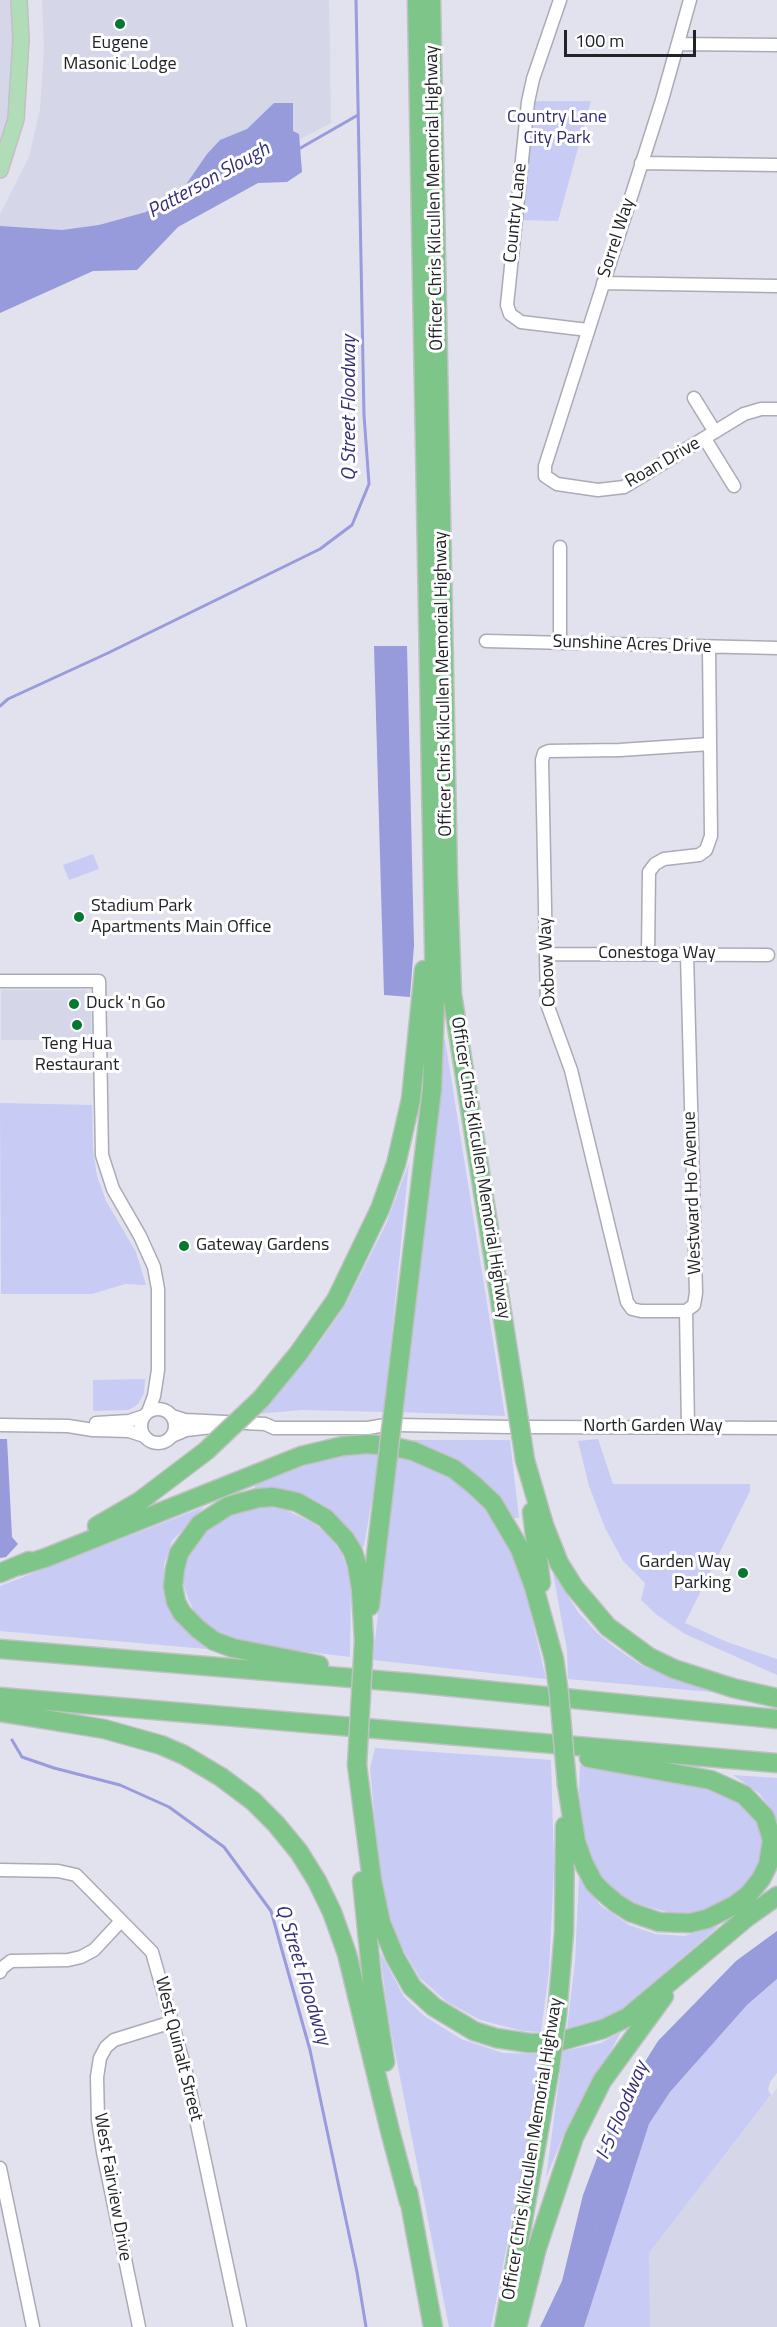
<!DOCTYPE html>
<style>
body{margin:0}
#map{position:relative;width:777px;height:2327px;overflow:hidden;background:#e1e2ed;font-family:"Titillium Web",sans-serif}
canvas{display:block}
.scale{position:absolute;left:564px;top:30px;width:132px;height:27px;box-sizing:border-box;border:3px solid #222327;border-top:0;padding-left:8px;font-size:18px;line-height:21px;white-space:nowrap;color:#222327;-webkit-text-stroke:4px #fff;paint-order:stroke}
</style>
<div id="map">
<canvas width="777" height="2327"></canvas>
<div class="scale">100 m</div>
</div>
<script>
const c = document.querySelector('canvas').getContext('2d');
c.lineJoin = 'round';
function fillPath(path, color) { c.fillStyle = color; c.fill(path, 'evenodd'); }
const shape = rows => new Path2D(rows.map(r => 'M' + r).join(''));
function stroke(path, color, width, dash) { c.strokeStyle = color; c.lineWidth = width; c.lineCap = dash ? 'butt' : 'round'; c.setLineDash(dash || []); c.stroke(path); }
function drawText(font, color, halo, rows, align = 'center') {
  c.font = font + ' "Titillium Web",sans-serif'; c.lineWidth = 6; c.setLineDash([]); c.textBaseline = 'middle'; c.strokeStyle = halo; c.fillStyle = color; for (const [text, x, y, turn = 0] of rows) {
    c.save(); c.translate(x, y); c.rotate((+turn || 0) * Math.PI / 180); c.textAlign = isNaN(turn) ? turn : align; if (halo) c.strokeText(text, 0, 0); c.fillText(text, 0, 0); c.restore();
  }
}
const built = shape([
 [0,0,19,0,19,82,0,170],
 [42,0,329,0,331,123,287,146,124,237,0,237,0,214,29,157,40,109,44,48],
 [1,990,85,990,90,994,92,1040,1,1040],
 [777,2088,777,2327,650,2327,649,2253]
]);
const green = shape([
 [534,101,591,101,558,221,521,220],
 [93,854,99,869,69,880,63,865],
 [442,1037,445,1040,505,1416,400,1412],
 [0,1103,92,1105,93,1150,97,1176,106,1201,136,1252,146,1285,125,1284,92,1294,1,1294],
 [409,1163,384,1412,302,1410,256,1414,286,1385,317,1346,346,1304,386,1224],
 [145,1379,144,1393,139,1403,134,1407,128,1410,93,1411,93,1380],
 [598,1439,613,1484,750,1484,750,1491,685,1623,727,1642,777,1659,777,1675,685,1634,657,1615,641,1600,645,1583,623,1561,605,1528,589,1486,578,1441],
 [412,1440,510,1440,519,1518,513,1518,497,1495,474,1472,460,1462,435,1451,411,1444],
 [380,1453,364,1546,360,1547,345,1525,325,1506,298,1492,275,1490,256,1492,254,1484,317,1462,349,1454],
 [395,1454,448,1475,468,1490,491,1516,510,1548,525,1589,546,1679,373,1660],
 [260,1506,286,1510,311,1522,328,1534,342,1554,351,1578,350,1657,277,1648,234,1639,214,1630,198,1618,189,1601,183,1583,185,1562,196,1543,213,1525,236,1512],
 [204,1507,172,1541,164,1565,165,1591,172,1613,185,1630,207,1649,0,1631,0,1586],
 [553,1573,578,1612,597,1633,617,1649,644,1667,711,1692,568,1679,567,1650],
 [375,1748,551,1760,554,1866,549,1971,541,2032,523,2031,480,2020,447,2002,420,1978,399,1942,388,1912,379,1863,370,1769],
 [580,1765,713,1787,752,1809,765,1834,760,1867,733,1900,694,1915,667,1912,631,1902,616,1894,602,1880,589,1857,582,1830,579,1791],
 [733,1775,777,1778,777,1823,773,1813,760,1794],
 [579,1878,600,1905,629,1925,655,1934,684,1936,719,1926,625,2007,601,2022,567,2029,575,1962],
 [380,1952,404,1997,423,2015,461,2039,503,2053,544,2054,491,2327,449,2327,388,2016],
 [777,1979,777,2073,770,2082,768,2090,771,2095,649,2253,650,2327,584,2327,649,2124,670,2092,747,2005],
 [621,2032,562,2139,546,2178,563,2051,601,2043]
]);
const forest = shape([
 [274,103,293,103,293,131,299,134,302,172,287,182,258,183,178,227,137,270,93,271,0,313,0,226,62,230,99,225,146,212,185,186,207,154,220,140,247,129],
 [374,646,407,646,414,945,410,997,384,995],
 [0,1439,7,1439,12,1537,18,1544,6,1557,0,1558],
 [777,1931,777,1979,747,2005,670,2092,649,2124,584,2327,540,2327,562,2281,583,2195,615,2110,658,2041,736,1961]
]);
const stream = shape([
 [0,276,16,281,168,224,358,115],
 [0,706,8,699,108,653,320,549,352,525,369,484,364,415,356,0],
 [12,1740,22,1757,54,1768,120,1785,169,1807,224,1847,271,1911,310,2050,357,2272,366,2327],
 [565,2327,616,2162,660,2062,752,1966,777,1951]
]);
const minor = shape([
 [560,0,533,79,528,102,507,305,510,314,521,322,588,330],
 [690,0,662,100,545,466,545,476,557,484,598,490,624,487,744,414,761,409,777,409],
 [678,44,777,45],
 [641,163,777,165],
 [603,283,777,286],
 [694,398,715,432],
 [705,439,734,486],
 [560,547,560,642],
 [486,641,777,648],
 [546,954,768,955],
 [648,954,649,872,655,864,664,859,699,855,706,850,711,836,709,647],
 [687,954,696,1293,694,1305,686,1311,688,1427],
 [0,981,99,981,102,1155,113,1189,140,1236,154,1267,158,1289,158,1370,154,1396,148,1412],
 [686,1311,641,1311,632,1309,627,1302,571,1070,547,1004,542,760,544,753,549,751,620,750,710,744],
 '141 1426a17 17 0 1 1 34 0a17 17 0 1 1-34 0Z',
 [172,1416,185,1420,265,1424,274,1428,368,1428,385,1425],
 [96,1423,129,1421,144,1416],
 [0,1425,68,1426,93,1430,129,1431,144,1436],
 [398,1425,510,1427],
 [529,1427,777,1428],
 [172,1436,186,1430,212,1427],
 [0,1870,58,1871,76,1875,152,1952,186,2072,240,2327],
 [0,1972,2,1968,11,1961,68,1960,81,1957,94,1950,121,1921],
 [0,2168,33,2327],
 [139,2327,103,2152,98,2120,97,2077,100,2058,106,2047,114,2040,172,2022]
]);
const major = shape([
 [0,170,16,119,21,39,19,0]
]);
const highway = shape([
 [431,0,448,879,452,994,514,1389],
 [396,1389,432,1089,435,999,417,0],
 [261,1399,298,1354,336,1300,380,1209,396,1164,411,1099,424,970],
 [525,1460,544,1525,559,1563,574,1587,608,1627,649,1657,674,1669,733,1688,777,1698],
 [532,1512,541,1583],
 [97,1526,140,1501,206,1451],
 [19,1566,45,1558,301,1456,343,1446,368,1444,390,1446,413,1451,454,1469,474,1485,493,1503,520,1549,534,1587,554,1659],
 [0,1573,29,1561],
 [370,1606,385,1480],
 [0,1649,412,1683,777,1719],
 [319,1665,233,1648,214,1641,198,1629,182,1613,176,1602,173,1586,175,1569,179,1553,200,1524,228,1506,258,1498,273,1497,297,1502,325,1518,345,1539,353,1552,357,1565,361,1589,364,1641],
 [0,1697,777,1763],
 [0,1712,104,1729,161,1745,184,1755,221,1777,253,1801,276,1824,299,1852,317,1881,332,1912,347,1954,390,2131,409,2202],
 [357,1765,372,1880,381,1923,395,1957,412,1987,434,2007,474,2031,496,2038,529,2043,554,2043,603,2029,628,2017,746,1918,777,1896],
 [567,1785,576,1842,584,1864,594,1883,603,1892,616,1903,630,1912,659,1922,690,1923,707,1919,735,1905,749,1894,761,1879,768,1865,772,1840,765,1817,744,1795,711,1780,589,1758],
 [362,1881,372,1979,385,2062],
 [557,2015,564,1932,565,1826],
 [408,2192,433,2327],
 [504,2327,550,2068],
 [517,2327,537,2248,574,2137,602,2081,664,1996]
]);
const highwayBridge = shape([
 [514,1389,525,1460],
 [206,1451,261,1399],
 [385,1480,396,1389],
 [554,1659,559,1694,567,1785],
 [357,1765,364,1641],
 [550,2068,557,2015]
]);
const markers = [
 [120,24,6,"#03782e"],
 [79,917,6,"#03782e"],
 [74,1004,6,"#03782e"],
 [77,1025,6,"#03782e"],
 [184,1246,6,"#03782e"],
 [743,1573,6,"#03782e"]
];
const poiNames = [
 ["Eugene",120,44,"center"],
 ["Masonic Lodge",120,65,"center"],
 ["Stadium Park",91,907],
 ["Apartments Main Office",91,928],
 ["Duck 'n Go",86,1004],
 ["Teng Hua",77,1045,"center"],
 ["Restaurant",77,1066,"center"],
 ["Gateway Gardens",196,1246],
 ["Garden Way",731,1563,"right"],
 ["Parking",731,1584,"right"]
];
const parkNames = [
 ["Country Lane",557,118],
 ["City Park",557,139]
];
const streetNames = [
 ["Officer Chris Kilcullen Memorial Highway",435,198,-91],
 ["Country Lane",516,213,-84],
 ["Sorrel Way",617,238,-72],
 ["Roan Drive",663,463,-30],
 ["Sunshine Acres Drive",632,645,2],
 ["Officer Chris Kilcullen Memorial Highway",444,684,-91],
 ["Conestoga Way",657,954],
 ["Oxbow Way",548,962,-93],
 ["Officer Chris Kilcullen Memorial Highway",480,1168,81],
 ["Westward Ho Avenue",693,1193,-92],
 ["North Garden Way",653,1427],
 ["West Quinalt Street",178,2049,76],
 ["Officer Chris Kilcullen Memorial Highway",533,2149,-81],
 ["West Fairview Drive",112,2187,80]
];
const waterNames = [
 ["Patterson Slough",209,181,-29],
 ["Q Street Floodway",350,408,-90],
 ["Q Street Floodway",302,1975,73],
 ["I-5 Floodway",623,2111,-67]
];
fillPath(built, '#d5d6e8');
fillPath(green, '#c8cbf4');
fillPath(forest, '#979adb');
stroke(stream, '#999bdc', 3);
stroke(minor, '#aaabb5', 15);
stroke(major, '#c1c1c3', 18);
stroke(highway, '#c1c1c3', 21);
stroke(minor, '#fff', 12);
stroke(major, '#b1dcb8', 15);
stroke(highway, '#7dc588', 18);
stroke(highwayBridge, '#c1c1c3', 21, []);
stroke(highwayBridge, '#7dc588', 18);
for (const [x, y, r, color] of markers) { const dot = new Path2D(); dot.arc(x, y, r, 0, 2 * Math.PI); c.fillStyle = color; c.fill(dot); stroke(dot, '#fff', 2); }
drawText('18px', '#222327', '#fff', poiNames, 'left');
drawText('18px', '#332d78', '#fff', parkNames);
drawText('18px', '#222327', '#fff', streetNames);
drawText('italic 20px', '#352f7b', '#fff', waterNames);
</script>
